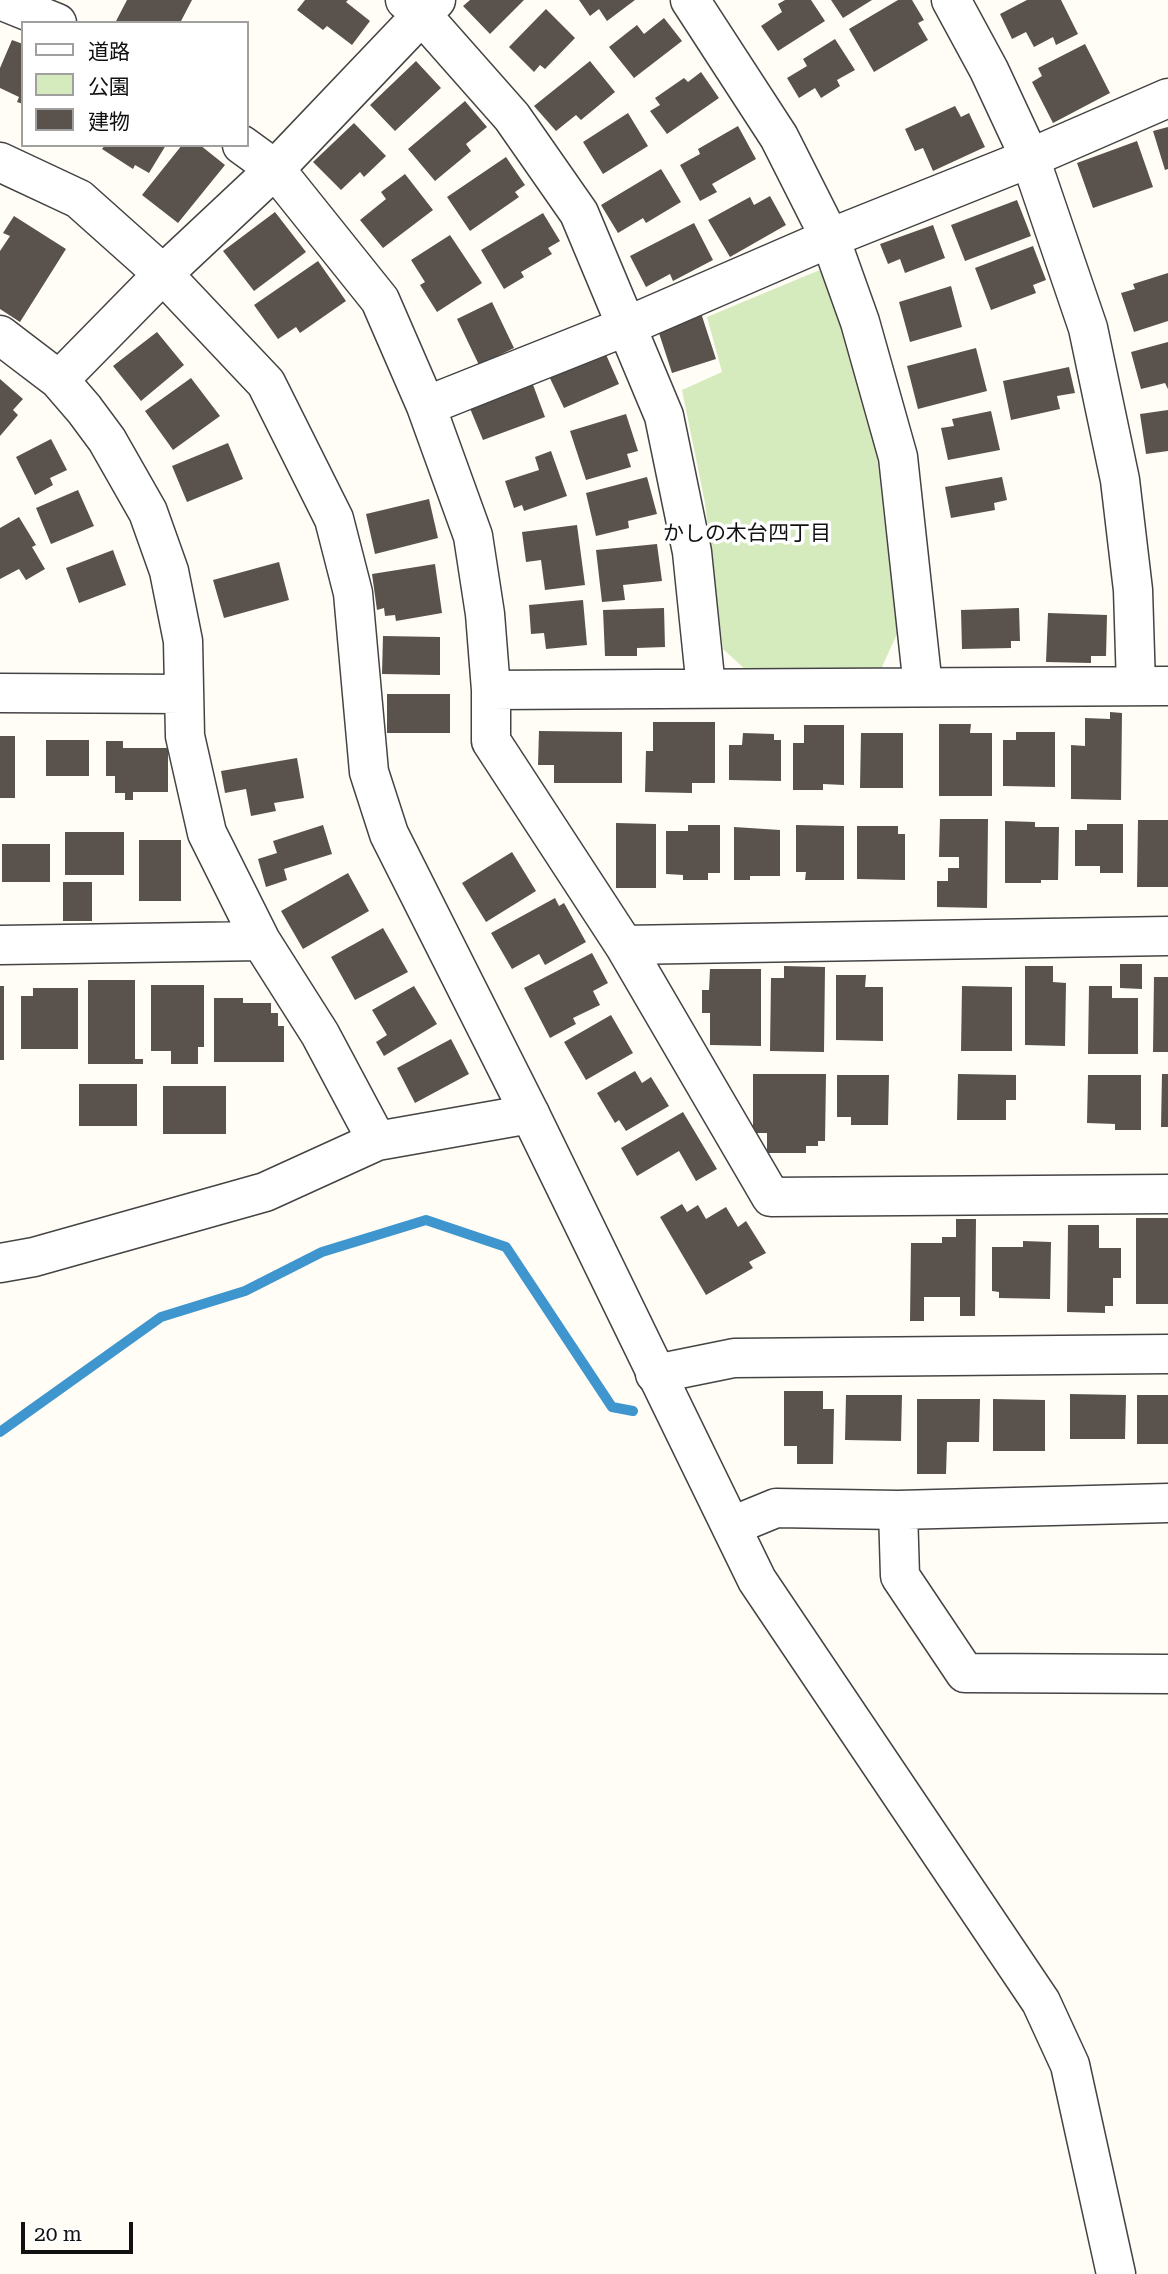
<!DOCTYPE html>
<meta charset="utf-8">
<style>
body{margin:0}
#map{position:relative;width:1168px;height:2274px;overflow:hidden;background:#fffdf5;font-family:"Roboto Serif","Noto Sans JP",serif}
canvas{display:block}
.legend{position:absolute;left:21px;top:21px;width:228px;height:126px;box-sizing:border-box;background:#fff;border:2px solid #a0a0a0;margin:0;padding:9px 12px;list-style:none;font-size:21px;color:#111}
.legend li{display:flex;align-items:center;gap:14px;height:35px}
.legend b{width:35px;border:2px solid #a0a0a0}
.scale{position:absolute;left:21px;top:2222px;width:112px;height:32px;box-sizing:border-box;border:4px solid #111;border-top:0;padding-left:9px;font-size:21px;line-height:24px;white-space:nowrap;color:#111;-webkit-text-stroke:5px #fff;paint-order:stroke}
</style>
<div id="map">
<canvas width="1168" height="2274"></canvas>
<ul class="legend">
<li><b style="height:9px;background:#fff"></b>道路</li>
<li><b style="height:19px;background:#d5ebbd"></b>公園</li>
<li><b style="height:19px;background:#5a524d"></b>建物</li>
</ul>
<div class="scale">20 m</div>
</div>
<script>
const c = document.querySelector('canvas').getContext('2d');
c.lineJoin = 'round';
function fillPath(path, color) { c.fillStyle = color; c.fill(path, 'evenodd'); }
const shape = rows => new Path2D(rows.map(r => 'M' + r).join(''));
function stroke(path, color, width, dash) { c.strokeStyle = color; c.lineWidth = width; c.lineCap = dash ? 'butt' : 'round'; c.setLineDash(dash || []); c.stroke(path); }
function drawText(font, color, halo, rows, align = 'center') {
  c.font = font + ' "Roboto Serif","Noto Sans JP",serif'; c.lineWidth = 7; c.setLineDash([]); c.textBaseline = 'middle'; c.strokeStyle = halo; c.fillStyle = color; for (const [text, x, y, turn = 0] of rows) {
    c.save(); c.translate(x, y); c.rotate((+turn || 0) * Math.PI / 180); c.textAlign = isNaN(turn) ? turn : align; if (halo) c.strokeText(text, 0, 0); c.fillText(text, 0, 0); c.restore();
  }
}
const green = shape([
 [822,269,871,403,897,634,881,669,747,671,723,649,705,503,682,390,722,372,707,317]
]);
const stream = shape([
 [0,1432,161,1317,245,1291,322,1252,426,1220,506,1247,612,1407,633,1411]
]);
const building = shape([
 [127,0,192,0,180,23,115,23],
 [305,0,348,0,346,2,370,21,352,45,327,26,323,30,297,10],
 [470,0,524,0,490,34,463,6],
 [579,0,635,0,607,21,599,9,590,16],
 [785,0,811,0,825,21,778,51,761,26,782,12,778,4],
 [831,0,872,0,843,18],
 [898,0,912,0,924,20,918,23,928,40,874,72,849,29],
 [1027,0,1061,0,1078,34,1056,45,1053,37,1034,47,1026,32,1012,39,1000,14],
 [546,9,575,38,545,69,540,65,534,72,509,47],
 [664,18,682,41,634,78,609,47,637,25,644,34],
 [835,39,855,70,837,80,840,86,821,98,815,88,799,98,787,78,807,66,803,59],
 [12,40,23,44,23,104,17,102,19,97,0,88,0,68],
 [1085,44,1110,93,1053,123,1032,82,1042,76,1038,68],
 [416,61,441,88,395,131,370,105],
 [590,61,615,92,581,120,576,115,556,131,534,106],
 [701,72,719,98,667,134,650,111,660,105,655,98,684,78,688,82],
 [465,101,487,127,466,144,471,151,435,181,408,149],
 [955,106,961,117,969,113,985,147,933,171,923,148,915,151,905,129],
 [628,113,648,146,603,174,583,142],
 [354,123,386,156,364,177,360,172,341,190,313,162],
 [738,126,756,159,712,184,717,192,700,201,680,165,700,154,698,149],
 [1168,127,1168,169,1165,170,1153,131],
 [1137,141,1153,187,1093,208,1077,163],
 [105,145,166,145,149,173,135,165,133,169,102,149],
 [182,145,200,145,225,165,178,223,142,195],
 [506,157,525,185,515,192,519,197,470,231,447,197],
 [661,169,681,202,646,223,643,218,618,233,601,205],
 [405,174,433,210,383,248,360,220,386,199,381,192],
 [770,196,786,225,730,257,708,220,750,197,754,205],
 [1017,200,1031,236,965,261,951,225],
 [275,212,306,252,254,291,223,251],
 [543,213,560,241,548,248,552,254,521,272,524,277,504,289,481,250],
 [14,216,66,249,20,322,0,309,0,251,10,236,3,233],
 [694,223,713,260,673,281,670,274,646,287,630,256],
 [933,225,945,258,905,273,900,259,888,264,880,244],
 [450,235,482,283,437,312,420,285,425,282,411,260],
 [1033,246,1046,280,1033,285,1036,293,991,310,975,268],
 [318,261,346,301,300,333,296,327,278,339,254,305],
 [1168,273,1168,321,1134,332,1121,293,1135,289,1133,284],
 [951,286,962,327,910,342,899,302],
 [492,302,514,348,479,365,457,319],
 [701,313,716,359,672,373,657,327],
 [157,332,184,365,141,401,113,366],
 [1168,342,1168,389,1165,383,1141,389,1131,352],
 [976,348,987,391,918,409,907,366],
 [604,350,619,384,564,408,548,374],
 [1069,367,1075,393,1057,396,1060,409,1011,420,1003,381],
 [191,378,220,416,173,450,145,411],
 [0,379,23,399,13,410,18,415,0,436],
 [532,382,545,417,483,440,469,406],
 [1168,410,1168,451,1146,454,1140,414],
 [991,411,1000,450,948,460,941,428,954,426,952,419],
 [626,414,638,451,627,454,631,467,586,480,570,431],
 [51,439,67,470,50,478,53,485,35,495,16,457],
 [228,443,243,479,187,502,172,466],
 [551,451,567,496,524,511,522,505,514,508,505,481,539,470,535,457],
 [647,477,657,514,628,521,629,528,596,536,586,493],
 [1002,477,1007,500,994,503,995,510,951,518,945,487],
 [78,490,94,526,51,544,36,508],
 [429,499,438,538,375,554,366,514],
 [19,517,36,545,32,547,45,569,26,580,19,569,0,579,0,528],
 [577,525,585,585,545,590,541,560,526,562,522,532],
 [657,544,662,581,623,585,625,600,602,602,596,550],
 [113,550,126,585,79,603,66,568],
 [279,562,289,600,224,618,213,580],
 [435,564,442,613,396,621,395,615,385,616,384,608,377,610,372,574],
 [583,600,587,645,546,649,544,633,531,634,529,605],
 [664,608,665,647,637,648,637,656,605,656,603,610],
 [1019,608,1020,641,1011,641,1011,648,962,649,961,610],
 [1048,613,1107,615,1106,656,1091,656,1091,663,1046,662],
 [383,636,440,637,440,675,382,674],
 [387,694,450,694,450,733,387,733],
 [1110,712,1122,713,1121,800,1071,799,1071,745,1085,746,1085,718,1110,719],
 [653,722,715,722,715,783,692,783,692,793,645,792,646,751,653,751],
 [939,724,971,724,970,733,992,733,992,796,939,796],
 [804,725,844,725,844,785,823,784,823,790,793,790,793,743,804,743],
 [539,731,622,732,622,783,554,783,554,765,538,765],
 [1016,732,1055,732,1055,787,1003,786,1003,740,1016,740],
 [743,733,774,734,774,740,781,740,781,781,729,780,729,745,742,745],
 [861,733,903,733,903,788,860,788],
 [0,736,15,736,15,798,0,798],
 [46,740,89,740,89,776,46,776],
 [106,741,123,741,123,748,168,748,168,792,133,792,133,800,125,800,125,793,115,793,115,776,106,776],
 [297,758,304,798,274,803,276,811,251,816,246,789,225,793,221,771],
 [940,819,988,819,987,908,937,907,937,881,948,881,948,868,959,868,959,857,939,857],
 [1138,820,1168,820,1168,887,1137,887],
 [1005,821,1035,822,1035,827,1059,827,1058,880,1041,880,1041,883,1005,883],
 [616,823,656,824,656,888,616,888],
 [1087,824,1123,824,1123,873,1100,873,1100,866,1075,866,1075,830,1087,830],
 [323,825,332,854,284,869,287,880,266,887,258,859,277,853,273,841],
 [688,825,720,825,720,873,708,873,708,880,683,880,683,875,666,874,666,831,688,831],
 [796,825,844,826,844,880,805,880,806,872,796,872],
 [857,826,898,826,898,834,905,834,905,880,857,879],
 [734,827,780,830,780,876,750,876,750,880,734,880],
 [65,832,124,832,124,875,65,875],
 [139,840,181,840,181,901,139,901],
 [2,844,50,844,50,882,2,882],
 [512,852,536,891,486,922,462,883],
 [348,873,369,911,303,949,281,911],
 [63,882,92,882,92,921,63,921],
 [555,898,559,906,564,903,586,942,545,965,539,954,512,969,491,933],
 [383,928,408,972,355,1000,331,957],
 [592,953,608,983,593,991,600,1005,573,1018,576,1024,550,1038,524,988],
 [1120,964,1142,964,1142,989,1120,988],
 [784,966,825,967,824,1052,770,1051,771,978,784,978],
 [1025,966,1053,966,1053,982,1066,983,1065,1046,1025,1045],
 [710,969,761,969,761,1046,710,1045,710,1013,702,1013,702,990,709,990],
 [836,975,866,975,865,987,883,987,883,1041,836,1040],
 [1154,977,1168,977,1168,1052,1153,1052],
 [88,980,135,980,135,1059,143,1059,143,1064,88,1064],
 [151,985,204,985,204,1047,198,1047,198,1064,171,1064,171,1051,151,1051],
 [0,986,4,986,4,1060,0,1060],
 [414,986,437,1024,384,1056,376,1042,387,1035,372,1010],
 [962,986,1012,987,1012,1051,961,1051],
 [1089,986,1112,986,1112,998,1138,998,1138,1054,1088,1054],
 [33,988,78,988,78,1049,21,1049,21,996,33,996],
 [214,998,243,998,243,1003,271,1003,271,1013,278,1013,278,1026,284,1026,284,1062,214,1062],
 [611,1015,633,1053,586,1080,564,1042],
 [451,1039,469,1074,415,1103,397,1068],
 [635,1071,642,1083,651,1077,669,1106,626,1131,619,1120,615,1123,597,1093],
 [753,1074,826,1074,825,1141,818,1141,818,1146,806,1146,806,1153,767,1153,767,1133,753,1133],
 [958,1074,1016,1075,1016,1100,1006,1100,1006,1120,957,1120],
 [1162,1074,1168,1074,1168,1127,1161,1127],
 [837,1075,889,1075,888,1125,851,1125,851,1117,837,1117],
 [1088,1075,1141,1075,1141,1130,1115,1130,1115,1124,1087,1123],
 [79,1084,137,1084,137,1126,79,1126],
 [163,1086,226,1086,226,1134,163,1134],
 [683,1112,717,1169,696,1181,679,1151,637,1176,621,1148],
 [682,1204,687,1212,698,1205,706,1219,726,1207,738,1227,746,1221,766,1253,749,1262,753,1268,706,1295,660,1217],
 [1136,1218,1168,1218,1168,1304,1136,1304],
 [956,1219,976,1219,975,1316,960,1316,960,1297,924,1297,924,1321,910,1321,911,1243,942,1243,942,1237,956,1237],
 [1068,1225,1099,1225,1099,1248,1121,1248,1121,1278,1113,1278,1113,1306,1105,1306,1105,1313,1067,1312],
 [1023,1241,1051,1242,1050,1299,999,1298,999,1292,992,1291,992,1247,1023,1247],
 [784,1391,823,1391,823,1409,834,1409,833,1464,797,1464,797,1446,784,1446],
 [1070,1394,1126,1395,1125,1439,1070,1439],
 [846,1395,902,1395,901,1441,845,1440],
 [1137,1395,1168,1395,1168,1444,1137,1444],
 [917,1399,980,1399,979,1442,947,1442,946,1474,917,1474],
 [993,1399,1045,1400,1045,1451,993,1451]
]);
const minor = shape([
 [0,0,57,23],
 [405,0,421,14,512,117,579,213,664,416,692,552,706,688],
 [690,0,779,137,830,238,860,322,898,457,923,687],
 [951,0,989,70,1030,158,1088,328,1120,480,1133,590,1136,686],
 [242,145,275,169,380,300,426,406,473,536,485,614,491,690,491,741,624,945,771,1197,1168,1194],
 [0,335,59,380,84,409,107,440,148,512,169,571,183,641,185,736,207,833,261,941,320,1034,377,1141],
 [59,380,163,274,275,169,436,0],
 [426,406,627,326,830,238,1030,158,1168,98],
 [491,690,1168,686],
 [0,693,183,694],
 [0,945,261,941],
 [624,945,1168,936],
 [0,1263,34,1257,265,1192,377,1141,530,1114],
 [655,1374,734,1358,1168,1354],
 [898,1510,1168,1503],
 [732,1526,776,1508,898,1510,900,1576,965,1673,1168,1674]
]);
const tertiary = shape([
 [0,162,79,199,163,274,266,383,334,519,353,593,369,772,389,834,530,1114,757,1580,1041,2002,1070,2065,1116,2274]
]);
const neighbourhoodNames = [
 ["かしの木台四丁目",747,534]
];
fillPath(green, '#d5ebbd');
stroke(stream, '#3f96cf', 10);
fillPath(building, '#5a524d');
stroke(minor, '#444', 41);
stroke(tertiary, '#444', 41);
stroke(minor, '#fff', 38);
stroke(tertiary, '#fff', 38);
drawText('21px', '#111', '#fff', neighbourhoodNames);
</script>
